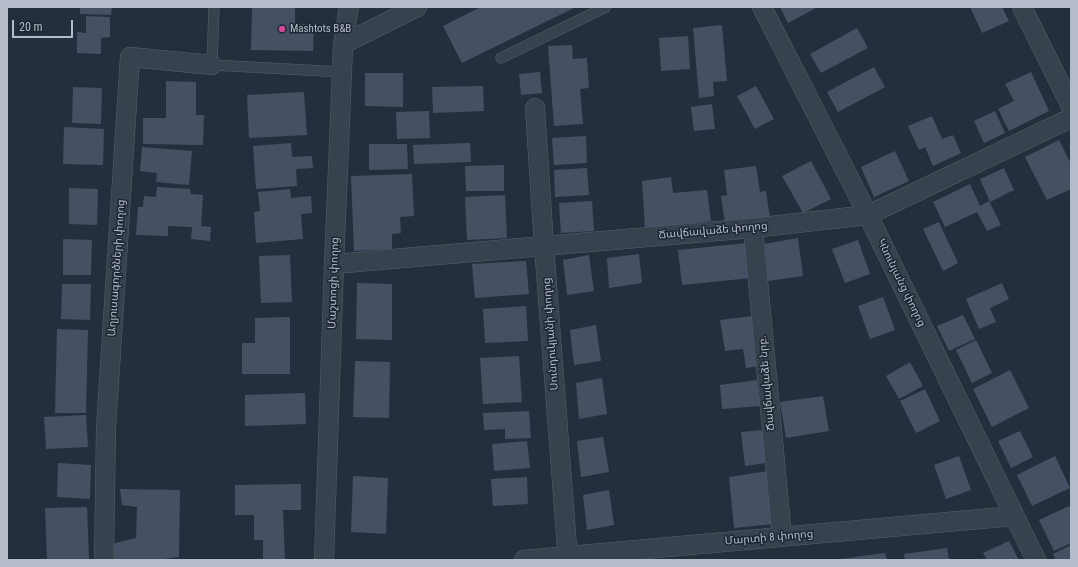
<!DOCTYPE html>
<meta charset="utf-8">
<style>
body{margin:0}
#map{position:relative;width:1078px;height:567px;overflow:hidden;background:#242f3e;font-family:"Roboto Condensed",sans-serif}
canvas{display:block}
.frame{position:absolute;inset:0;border:8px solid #b4bcc9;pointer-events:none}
.scale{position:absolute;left:12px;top:20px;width:61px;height:18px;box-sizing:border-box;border:2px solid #b4bcc9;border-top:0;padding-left:5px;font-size:12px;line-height:14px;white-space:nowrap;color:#b4bcc9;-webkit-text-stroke:3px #1d2633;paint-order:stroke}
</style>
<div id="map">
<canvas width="1078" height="567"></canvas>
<div class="frame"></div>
<div class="scale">20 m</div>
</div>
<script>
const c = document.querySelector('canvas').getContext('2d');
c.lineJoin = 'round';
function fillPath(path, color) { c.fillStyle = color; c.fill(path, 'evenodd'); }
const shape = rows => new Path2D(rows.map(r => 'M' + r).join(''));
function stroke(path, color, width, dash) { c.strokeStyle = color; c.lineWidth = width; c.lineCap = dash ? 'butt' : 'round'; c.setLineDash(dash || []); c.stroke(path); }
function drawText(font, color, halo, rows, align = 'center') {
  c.font = font + ' "Roboto Condensed","Noto Sans Armenian",sans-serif'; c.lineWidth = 3; c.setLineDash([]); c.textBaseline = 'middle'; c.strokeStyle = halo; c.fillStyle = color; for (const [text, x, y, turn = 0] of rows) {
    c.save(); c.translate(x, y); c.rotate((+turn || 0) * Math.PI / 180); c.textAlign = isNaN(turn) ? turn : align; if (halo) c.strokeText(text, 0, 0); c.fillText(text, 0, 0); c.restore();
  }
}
const building = shape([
 [80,7,112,7,111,15,80,14],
 [252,7,295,7,295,24,314,25,313,51,251,50],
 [481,7,576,7,462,63,443,26],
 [780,7,818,7,788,23],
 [970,7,1002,7,1009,21,982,33],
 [86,16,110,17,110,37,101,38,101,54,77,53,77,32,86,33],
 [722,25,727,81,713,82,714,96,699,98,693,28],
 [857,28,868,48,821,73,810,54],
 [688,36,690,69,661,71,659,38],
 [572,45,573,59,587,58,589,88,580,89,583,124,554,126,548,46],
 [874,67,885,87,838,112,827,92],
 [540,72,542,93,521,95,519,74],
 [1031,72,1049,111,1009,131,998,109,1014,101,1005,84],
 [365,73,403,73,403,107,365,106],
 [166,81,196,82,196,115,204,115,203,145,143,144,143,118,166,118],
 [483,86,484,111,433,113,432,87],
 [756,86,774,119,755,129,737,96],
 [73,87,102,88,101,124,72,123],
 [304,92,307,135,249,138,247,95],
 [712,104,715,129,694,131,691,107],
 [429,111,430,138,397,139,396,112],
 [995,111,1005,133,984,143,974,121],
 [932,116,942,139,953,135,961,153,933,166,925,147,919,150,908,126],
 [64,127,104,129,103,165,63,164],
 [586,136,587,163,554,165,552,138],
 [1059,140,1071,164,1071,189,1047,200,1025,157],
 [291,143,292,157,312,156,313,168,296,169,297,186,256,189,253,146],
 [470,143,471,162,414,164,413,145],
 [369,144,407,144,408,169,369,170],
 [142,147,192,151,189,185,156,182,157,173,140,171],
 [895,151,909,181,874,197,861,167],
 [811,161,831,199,803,213,782,176],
 [504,165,504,191,466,191,465,166],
 [756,166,760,192,766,191,770,218,725,223,721,196,727,195,724,170],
 [587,168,589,195,555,197,554,170],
 [1004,168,1014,190,990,202,980,179],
 [412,174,414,216,400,217,401,233,392,234,392,249,354,251,351,176],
 [671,177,673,193,707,190,711,221,645,229,642,181],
 [970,184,980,206,989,201,1001,225,987,231,977,212,945,227,933,202],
 [157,187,190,189,191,194,203,195,201,226,211,227,210,241,191,239,192,227,168,226,168,236,136,235,138,207,143,207,144,196,156,197],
 [69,188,98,189,97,225,69,224],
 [290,189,291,198,311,196,312,213,301,214,303,239,256,243,254,212,260,211,258,192],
 [505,195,507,238,467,240,465,197],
 [592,201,594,231,561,233,559,203],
 [939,222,958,263,943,271,923,229],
 [798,238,803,276,768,281,764,244],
 [63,239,92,240,91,275,63,275],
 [858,240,870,274,845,283,832,249],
 [747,243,751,278,682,285,678,250],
 [639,254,642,283,609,288,607,258],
 [290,255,292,302,261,303,259,256],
 [589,255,594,291,567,295,563,260],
 [526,261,529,294,475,298,472,264],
 [357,283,392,284,392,340,356,339],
 [1002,283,1009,299,990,308,996,322,979,329,966,299],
 [62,284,91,284,90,320,61,319],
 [883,297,895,330,870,339,858,306],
 [526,306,528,341,485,343,483,309],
 [963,315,975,339,949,351,937,326],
 [752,316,759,366,746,368,743,349,725,351,720,320],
 [290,317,290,374,242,374,242,343,255,343,255,318],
 [596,325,601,361,574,365,570,330],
 [57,329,88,330,86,413,55,413],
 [976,340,992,373,972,383,956,350],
 [519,356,522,402,483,404,480,358],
 [355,361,390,362,389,418,353,417],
 [910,362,923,386,899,399,886,376],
 [1010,370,1029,408,992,427,973,389],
 [602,378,607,414,579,419,576,383],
 [757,380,760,406,722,409,720,385],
 [925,389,940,421,916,433,900,401],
 [305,393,306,424,245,426,245,395],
 [823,396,829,431,786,438,780,402],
 [529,411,531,438,505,439,505,429,484,430,483,413],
 [86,415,88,447,46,449,44,417],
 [763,430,766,463,745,466,741,432],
 [1020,431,1033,457,1011,468,998,441],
 [603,437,609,472,581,477,577,441],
 [527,441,530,468,494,471,492,444],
 [959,456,971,490,946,499,934,465],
 [1055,456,1070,488,1032,506,1017,475],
 [58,463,91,465,90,499,57,497],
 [768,471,774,524,734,528,729,477],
 [353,476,388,478,386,534,351,532],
 [527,477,528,504,493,506,491,479],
 [301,484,301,510,283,510,285,560,263,560,263,540,254,540,254,515,235,515,235,485],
 [120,489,180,490,179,557,156,560,113,560,111,544,136,538,137,507,122,505],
 [609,490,614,525,587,530,583,495],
 [1069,506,1071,510,1071,543,1054,551,1039,520],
 [87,507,89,560,47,560,45,508],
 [1009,541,1019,560,987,560,983,553],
 [1071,545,1071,560,1056,560,1053,554],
 [947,548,949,560,905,560,904,554],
 [885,553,887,560,840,560,840,559]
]);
const lane = shape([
 [214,7,212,65,342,72],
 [501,58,606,7]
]);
const street = shape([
 [762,7,868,215,1036,560],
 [1022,7,1071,106],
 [343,44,417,7],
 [535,108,544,246,568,560],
 [753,228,782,537],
 [334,264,753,228,868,215,1071,118],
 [104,560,106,428,130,57,212,65],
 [324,560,334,264,342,72,343,44,349,7],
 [524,560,1014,516]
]);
const markers = [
 [282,29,4,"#d1479c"]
];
const poiNames = [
 ["Mashtots B&B",290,29]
];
const streetNames = [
 ["Ճավճավաձե փողոց",713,231,-5],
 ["Աղյուսագործների փողոց",117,268,-86],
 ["Մաշտոցի փողոց",334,283,-88],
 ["Կնունյանց փողոց",901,283,64],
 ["Սունդուկյանի փողոց",551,334,-94],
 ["Ճավճավաձե նրբ.",767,383,-95],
 ["Մարտի 8 փողոց",769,538,-5]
];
fillPath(building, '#455162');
stroke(lane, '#565f6c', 11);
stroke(street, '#565f6c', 20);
stroke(lane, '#38414e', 10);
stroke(street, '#38414e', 19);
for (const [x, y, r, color] of markers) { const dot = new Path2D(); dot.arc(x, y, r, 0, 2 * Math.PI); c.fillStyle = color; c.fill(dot); stroke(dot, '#1d2633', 1.5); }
drawText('11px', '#b4bcc9', '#1d2633', poiNames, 'left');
drawText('11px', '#b4bcc9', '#1d2633', streetNames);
</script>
